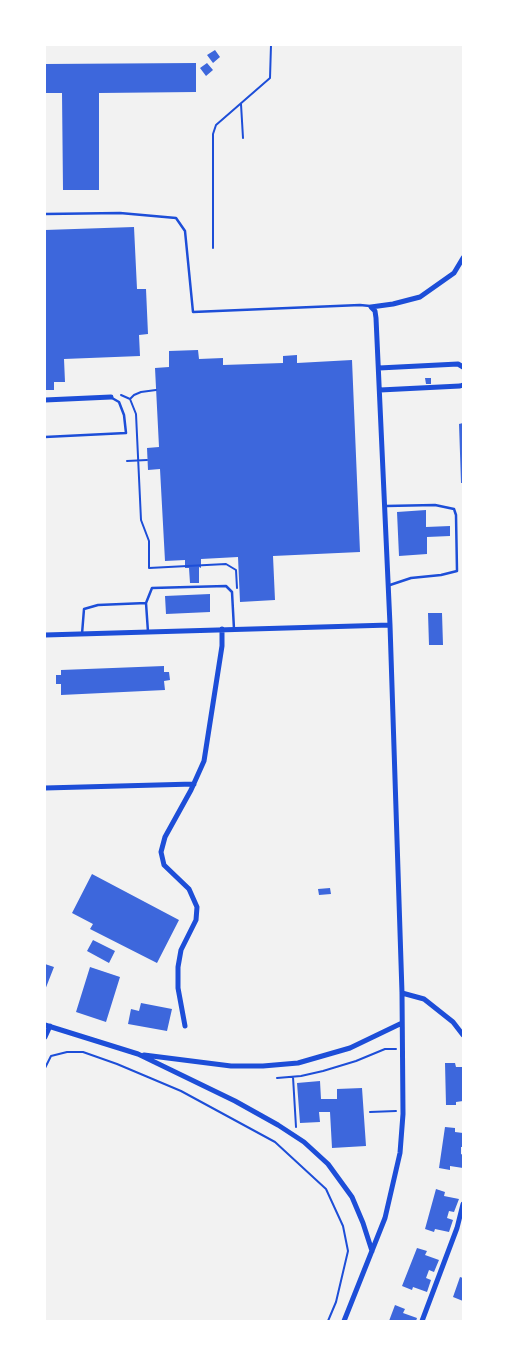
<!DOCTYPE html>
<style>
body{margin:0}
#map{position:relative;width:508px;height:1366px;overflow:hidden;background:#f2f2f2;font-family:"Zilla Slab",serif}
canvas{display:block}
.frame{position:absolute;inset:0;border:46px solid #fff;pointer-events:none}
</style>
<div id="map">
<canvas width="508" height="1366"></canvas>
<div class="frame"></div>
</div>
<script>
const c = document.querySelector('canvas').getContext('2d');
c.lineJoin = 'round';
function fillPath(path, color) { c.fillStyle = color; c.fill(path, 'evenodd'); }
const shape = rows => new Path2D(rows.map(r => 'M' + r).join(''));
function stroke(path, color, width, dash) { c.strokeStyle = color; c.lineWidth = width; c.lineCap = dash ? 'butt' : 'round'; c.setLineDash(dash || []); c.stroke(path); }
const building = shape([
 [215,50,220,57,213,63,207,55],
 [196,63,196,92,99,93,99,190,63,190,62,93,45,93,45,64],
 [207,63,213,70,206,76,200,68],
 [134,227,137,289,146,289,148,334,139,335,140,356,64,359,65,382,54,382,54,390,45,390,45,230],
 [198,350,199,359,223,358,223,365,283,363,283,356,297,355,297,363,352,360,360,552,273,556,275,600,240,602,238,557,201,559,201,568,199,567,199,583,190,583,189,568,185,568,185,560,165,561,160,469,148,470,147,448,159,447,155,368,169,367,169,351],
 [425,378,431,378,431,384,426,384],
 [463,423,463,483,461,483,459,424],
 [426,510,426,527,450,526,450,536,427,537,427,554,399,556,397,512],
 [210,594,210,612,166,614,165,596],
 [428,613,442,613,443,645,429,645],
 [164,666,164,672,169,672,170,680,164,681,165,690,61,695,61,684,56,684,56,675,61,675,61,670],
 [92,874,179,920,157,963,90,929,93,924,72,913],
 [330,888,331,894,319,895,318,889],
 [93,940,115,951,109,963,87,951],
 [45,964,54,967,45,990],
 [90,967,120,977,106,1022,76,1012],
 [141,1003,172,1009,167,1031,128,1024,131,1009,139,1011],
 [445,1063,455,1063,456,1067,463,1067,463,1101,456,1102,456,1105,446,1105],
 [320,1081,321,1099,337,1099,337,1089,362,1088,366,1146,332,1148,330,1112,319,1112,320,1122,300,1123,297,1083],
 [445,1127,455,1128,455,1132,463,1133,463,1147,461,1147,461,1154,463,1155,463,1168,450,1166,450,1170,439,1168],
 [436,1189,445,1192,444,1196,459,1199,454,1212,449,1211,447,1218,453,1220,449,1232,435,1229,434,1232,425,1229],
 [417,1248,427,1251,425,1255,439,1260,434,1272,429,1270,426,1278,431,1280,427,1292,413,1287,412,1290,402,1286],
 [460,1277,463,1278,463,1301,453,1297],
 [395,1305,405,1309,403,1313,417,1318,416,1321,389,1321]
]);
const path = shape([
 [241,104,243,138],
 [213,248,213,134,216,125,270,78,271,45],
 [121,395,130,399,136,414,141,520,149,541,149,568,226,564,236,570,237,588],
 [130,399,134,395,141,392,156,390],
 [127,461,147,460],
 [45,1068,51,1056,67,1052,83,1052,117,1064,181,1091,275,1142,326,1189,343,1226,348,1251,336,1302,328,1321],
 [293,1077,296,1127],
 [277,1078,301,1076,323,1071,356,1061,385,1049,396,1049],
 [370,1112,396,1111]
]);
const service = shape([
 [45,214,120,213,176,218,185,231,193,312,360,305,370,306],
 [45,437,126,433,124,415,119,402,112,398],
 [386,506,435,505,454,509,456,515,457,571,441,575,411,578,390,585],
 [146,603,152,588,226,586,232,592,234,629],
 [82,634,84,609,98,605,146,603,148,632]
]);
const minor = shape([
 [379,368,458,364,463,367],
 [380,390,460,386,463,385],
 [45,400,111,397],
 [45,635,390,625],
 [45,788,194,784],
 [402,993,424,999,453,1022,463,1035],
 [45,1025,138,1054,235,1101,278,1125,304,1142,328,1164,352,1197,363,1223,372,1251],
 [185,1026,178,988,178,967,181,950,196,920,197,907,189,889,164,865,161,852,165,837,191,790,204,761,222,646,222,629],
 [45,1037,50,1026],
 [144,1055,231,1066,263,1066,298,1063,350,1048,402,1023],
 [344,1321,385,1218,400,1153,403,1114,402,993,390,625,376,318,375,311,371,307,393,304,420,297,454,273,463,258],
 [422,1321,457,1228,463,1204]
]);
fillPath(building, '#3d67dc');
stroke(path, '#1d4ed8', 2);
stroke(service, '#1d4ed8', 2.5);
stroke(minor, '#1d4ed8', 5);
</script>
